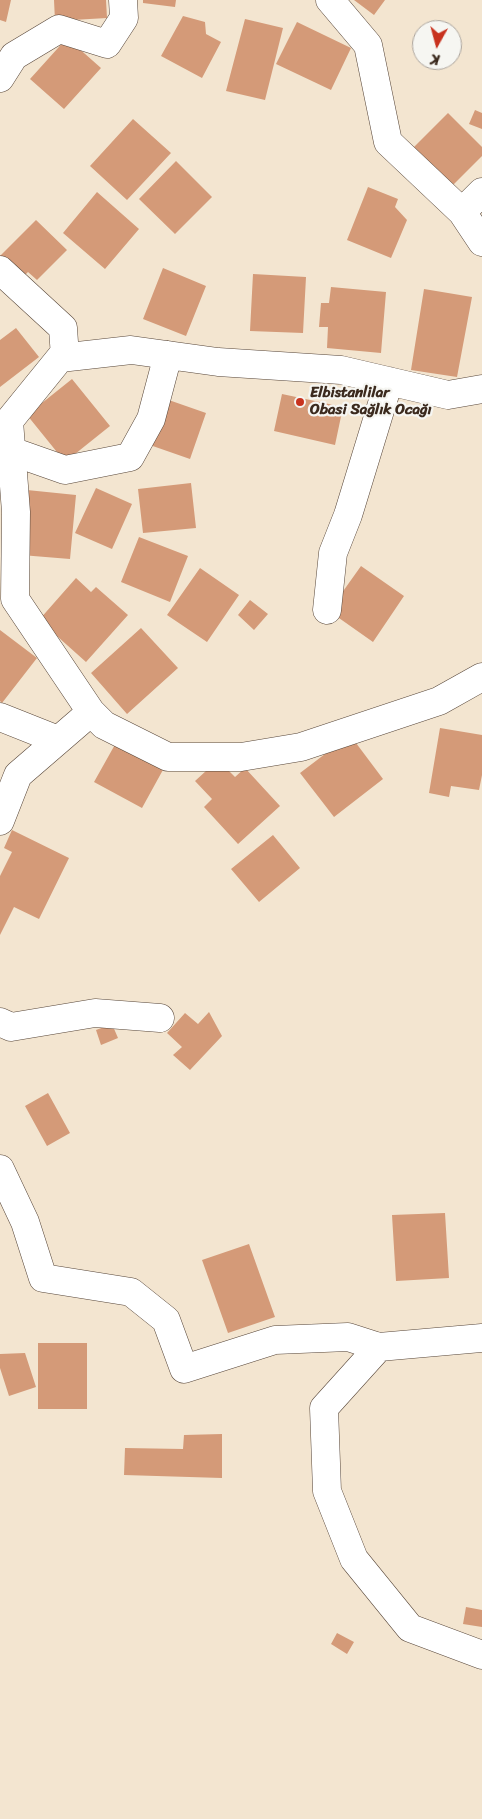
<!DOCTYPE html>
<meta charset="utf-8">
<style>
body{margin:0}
#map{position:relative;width:482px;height:1819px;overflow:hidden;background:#f3e5d0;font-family:Sriracha,sans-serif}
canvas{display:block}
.north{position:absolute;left:412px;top:20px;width:50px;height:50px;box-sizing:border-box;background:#f6f6f2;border:1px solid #aba49d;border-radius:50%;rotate:187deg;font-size:14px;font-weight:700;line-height:20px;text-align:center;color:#3b2a1e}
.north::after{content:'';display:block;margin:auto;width:18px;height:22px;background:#c8321e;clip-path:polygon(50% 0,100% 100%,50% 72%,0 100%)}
</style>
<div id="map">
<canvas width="482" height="1819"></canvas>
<div class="north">K</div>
</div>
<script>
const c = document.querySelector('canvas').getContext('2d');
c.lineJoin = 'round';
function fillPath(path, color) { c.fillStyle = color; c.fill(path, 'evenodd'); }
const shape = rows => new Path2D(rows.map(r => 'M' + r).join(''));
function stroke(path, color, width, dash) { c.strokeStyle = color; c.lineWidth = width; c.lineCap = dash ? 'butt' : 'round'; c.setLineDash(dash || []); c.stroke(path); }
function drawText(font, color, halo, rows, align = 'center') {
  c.font = font + ' Sriracha,sans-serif'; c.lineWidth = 4.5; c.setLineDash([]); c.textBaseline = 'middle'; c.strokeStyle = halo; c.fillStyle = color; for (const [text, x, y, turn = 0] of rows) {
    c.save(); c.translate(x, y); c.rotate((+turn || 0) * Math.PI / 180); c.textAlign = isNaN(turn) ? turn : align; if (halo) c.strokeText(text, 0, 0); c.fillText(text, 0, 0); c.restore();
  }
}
const building = shape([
 [0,0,11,0,6,22,0,20],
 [54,0,106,0,107,18,55,21],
 [143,0,176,0,175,7,143,3],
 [354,0,385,0,374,15],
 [183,16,205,22,206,34,221,42,202,78,161,56],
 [245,19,283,28,265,100,226,91],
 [297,22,351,48,331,90,276,64],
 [67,38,101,68,64,109,30,79],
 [475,110,482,113,482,129,469,124],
 [448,113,482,147,482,156,445,193,407,154],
 [133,119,171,153,127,200,90,166],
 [176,161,212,197,175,234,139,199],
 [368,187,398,199,395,207,407,220,391,258,347,240],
 [97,192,139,229,105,269,63,233],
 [36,220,67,250,37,280,28,272,22,278,0,256],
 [163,268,206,286,186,336,143,319],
 [253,274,306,277,303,333,250,331],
 [331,287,386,292,381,353,327,348,328,327,319,327,321,303,329,303],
 [424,289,472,297,457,377,411,370],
 [16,328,39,357,0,387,0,340],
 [72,379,110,426,65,462,27,415],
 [282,394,343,407,335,445,274,431],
 [163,398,206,413,190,459,147,444],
 [191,483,196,528,143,533,138,489],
 [96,488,132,504,112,549,75,533],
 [27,490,76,495,70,559,21,555],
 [139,537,188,556,170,602,121,582],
 [361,566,404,596,373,642,329,611],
 [200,568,239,595,207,642,167,615],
 [76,578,91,592,96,587,128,615,86,662,39,620],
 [250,600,268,614,254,630,238,615],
 [141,628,178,668,127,714,91,673],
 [0,630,37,658,2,703,0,701],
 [440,728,482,735,482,775,479,790,451,786,449,797,429,793],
 [350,735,383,779,334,817,300,773],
 [117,741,164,768,142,808,94,782],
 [218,760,235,777,245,768,280,806,238,844,204,807,212,799,195,781],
 [12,830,69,858,39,919,14,907,0,935,0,876,12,852,4,848],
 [273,835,300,868,259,902,231,869],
 [209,1012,222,1036,190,1070,173,1055,182,1047,167,1033,185,1013,198,1024],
 [112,1024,118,1038,101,1045,96,1030],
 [48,1093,70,1133,47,1146,25,1106],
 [445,1213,449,1278,396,1281,392,1215],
 [249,1244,275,1317,228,1333,202,1260],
 [38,1343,87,1343,87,1409,38,1409],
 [25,1353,36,1387,9,1396,0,1368,0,1354],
 [222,1434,222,1478,124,1475,125,1448,183,1449,184,1435],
 [466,1607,482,1610,482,1627,463,1624],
 [337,1633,354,1642,347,1654,331,1644]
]);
const minor = shape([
 [330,0,368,45,388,142,462,212,482,242],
 [0,78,14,56,59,29,107,44,124,18,123,0],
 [462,212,482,192],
 [0,270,63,328,65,357],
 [482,389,448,395,341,370,218,362,131,350,60,358,9,421,16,512,15,599,91,712,104,725,168,757,241,757,301,747,439,701,482,677],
 [11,451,65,470,130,457,151,419,168,355],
 [327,610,333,553,348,515,389,381],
 [0,717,58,740],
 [0,821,18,775,91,712],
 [0,1022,11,1027,95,1013,160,1018],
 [0,1169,25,1222,43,1278,131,1292,166,1320,184,1369,275,1340,348,1337,379,1347,482,1338],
 [379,1347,324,1408,327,1491,354,1559,410,1628,482,1655]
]);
const markers = [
 [300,402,5,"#c8321e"]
];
const poiNames = [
 ["Elbistanlilar",310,393],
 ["Obasi Sağlık Ocağı",310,410]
];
fillPath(building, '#d49a78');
stroke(minor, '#574639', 29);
stroke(minor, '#fff', 28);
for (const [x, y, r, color] of markers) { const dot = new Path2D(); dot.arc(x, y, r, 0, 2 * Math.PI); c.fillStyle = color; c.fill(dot); stroke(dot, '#f6f6f2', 2); }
drawText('bold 15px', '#3b2a1e', '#f6f6f2', poiNames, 'left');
</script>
